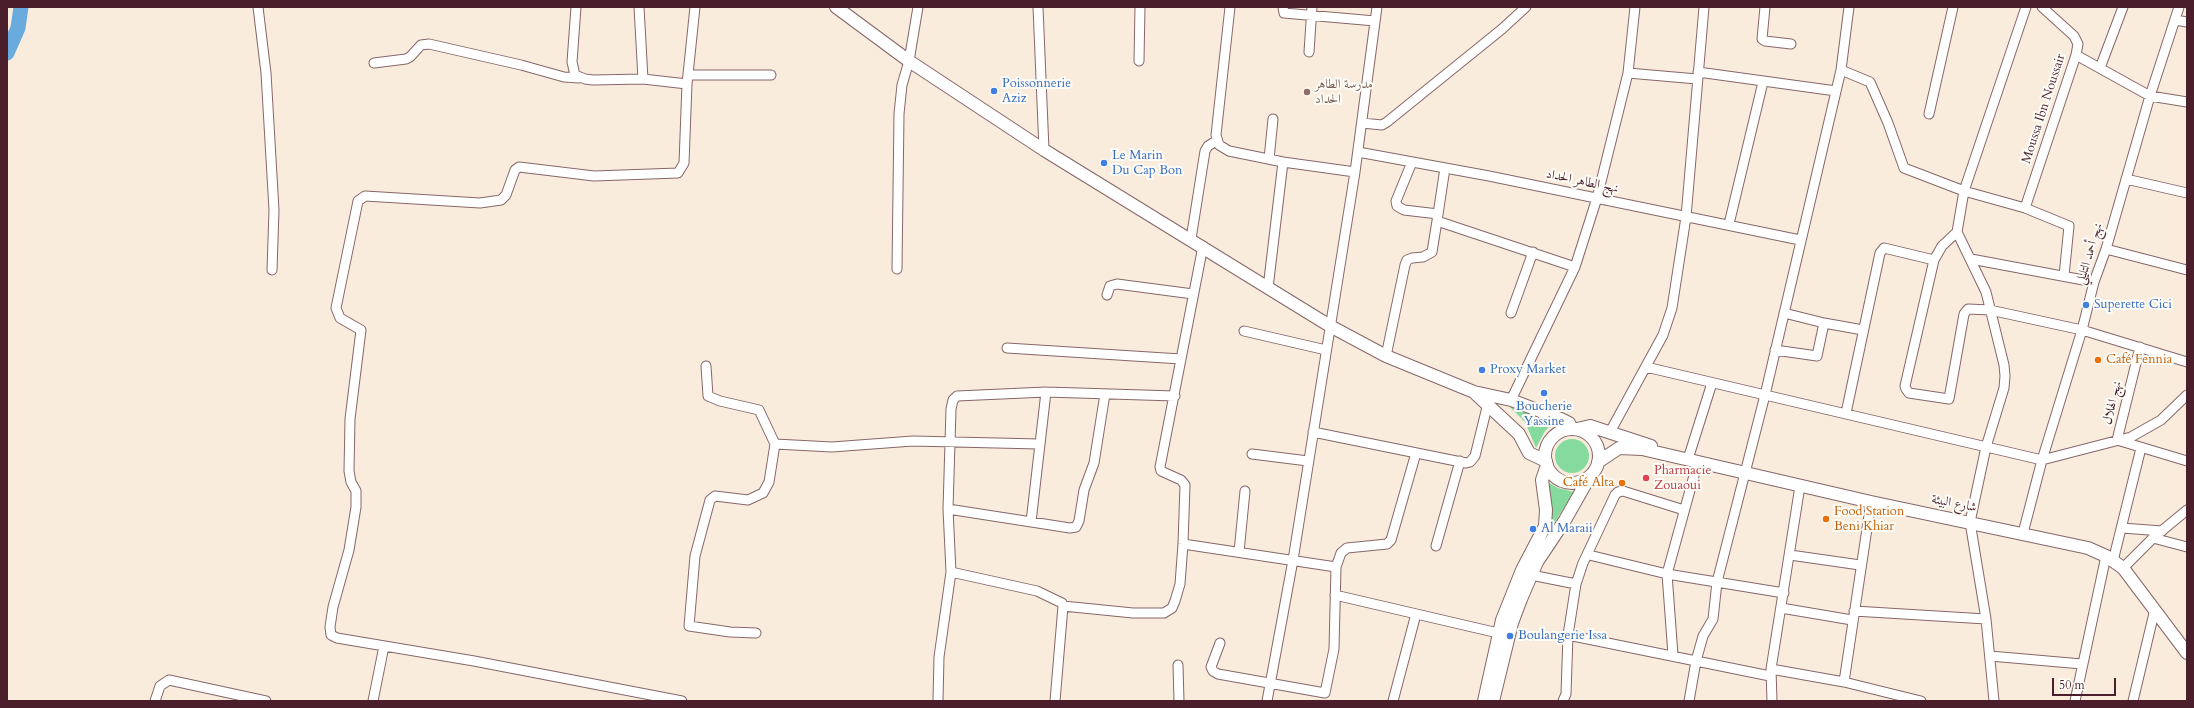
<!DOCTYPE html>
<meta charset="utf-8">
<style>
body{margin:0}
#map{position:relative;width:2194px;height:708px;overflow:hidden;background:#f9ecdc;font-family:Cardo,serif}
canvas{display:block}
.frame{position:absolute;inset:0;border:8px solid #4a1f2b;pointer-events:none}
.scale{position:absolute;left:2052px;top:678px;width:64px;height:18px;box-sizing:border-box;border:2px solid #4a1f2b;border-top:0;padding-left:5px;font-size:12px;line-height:14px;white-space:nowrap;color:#4a1f2b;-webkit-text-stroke:3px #fdfcf7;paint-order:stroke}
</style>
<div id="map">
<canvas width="2194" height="708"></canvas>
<div class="frame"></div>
<div class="scale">50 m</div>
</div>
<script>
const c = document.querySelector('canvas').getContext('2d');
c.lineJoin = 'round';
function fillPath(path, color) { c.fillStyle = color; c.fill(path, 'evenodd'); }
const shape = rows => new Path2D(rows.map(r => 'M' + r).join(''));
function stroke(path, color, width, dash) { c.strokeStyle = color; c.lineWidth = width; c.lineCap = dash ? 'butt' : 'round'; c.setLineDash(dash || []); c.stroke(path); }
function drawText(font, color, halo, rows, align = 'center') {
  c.font = font + ' Cardo,Amiri,serif'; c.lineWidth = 4; c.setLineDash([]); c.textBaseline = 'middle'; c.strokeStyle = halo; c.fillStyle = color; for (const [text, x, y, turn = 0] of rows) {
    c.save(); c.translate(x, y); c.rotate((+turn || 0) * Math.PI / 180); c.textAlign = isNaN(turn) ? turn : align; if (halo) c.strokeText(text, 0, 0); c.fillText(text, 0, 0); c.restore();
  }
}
const green = shape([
 [1509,406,1554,422,1545,431,1536,448,1525,422],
 '1555 456a17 17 0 1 1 34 0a17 17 0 1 1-34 0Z',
 [1546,481,1558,488,1574,492,1551,528,1551,511]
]);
const river = shape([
 [7,53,18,28,21,7]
]);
const street = shape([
 [258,7,266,73,274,210,272,270],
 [576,7,572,62,575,75,585,79,593,80,643,79,687,84],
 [639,7,643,79],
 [1038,7,1044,150],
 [1230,7,1216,135,1219,145,1229,151,1283,162,1355,172],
 [1283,7,1284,13,1375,21],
 [1765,7,1762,39,1765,41,1791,44],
 [2026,7,1964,191,1957,232,1942,246,1934,260,1905,386,1906,389,1909,393,1949,399,1964,314,1968,309,1990,310,2082,330,2187,362],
 [2175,20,2187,22],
 [1309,52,1312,7],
 [2076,55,2150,96,2187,102],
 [1139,61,1140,7],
 [374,63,406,59,410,57,421,45,429,44,521,65,564,77,579,78],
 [2100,68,2123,7],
 [1841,70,1870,82,1888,123,1904,168,1964,191,2025,208,2069,226,2064,276],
 [1698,72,1836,91],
 [1628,73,1697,79],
 [688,75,771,75],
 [1929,114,1953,7],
 [1362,123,1382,125,1387,122,1502,29,1526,7],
 [1358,152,1489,176,1800,240],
 [1269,159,1273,119],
 [1412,162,1396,201,1397,206,1404,210,1438,214],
 [1445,168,1437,221,1575,267],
 [2126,179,2187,193],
 [2025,208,2076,55,2078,44,2074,36,2042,7],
 [1729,224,1763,82],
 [1957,232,1986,292,2004,365,2005,376,2004,388,1986,447,1970,522,1986,619,1994,701],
 [1191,239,1205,151,1208,146,1216,141],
 [2106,249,2187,270],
 [1971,259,2094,282],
 [897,269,899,114,902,85,909,61,918,7],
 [1268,288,1283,162],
 [1107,295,1110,286,1117,284,1193,294],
 [1511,313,1533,252],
 [1784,313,1824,323],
 [1244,331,1326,350],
 [2140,347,2117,440,2187,461],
 [1007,348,1181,359],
 [1775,350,1817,356,1824,323,1863,330],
 [1386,356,1405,265,1407,260,1412,258,1423,257,1432,252,1437,221],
 [706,366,708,396,720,401,759,410,775,444,769,482,763,493,748,500,715,496,710,500,695,556,689,626,730,632,756,633],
 [1646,367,2042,460,2131,437,2161,420,2187,395],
 [1511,400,1575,267,1597,198,1628,73,1635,7],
 [1846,413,1880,253,1884,248,1934,260],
 [1313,432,1466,463,1470,462,1475,456,1488,403],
 [1610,432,1663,335,1672,308,1686,217,1704,7],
 [775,444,832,447,913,441,1039,444],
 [1252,454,1308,461],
 [1688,459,1712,383],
 [948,509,951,409,953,400,957,396,1046,392,1175,396],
 [1031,522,1046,392],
 [2122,528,2162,531],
 [2023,533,2042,460,2082,330,2094,282,2106,249,2150,96,2179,7],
 [2153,538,2187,547],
 [1183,544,1336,567],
 [1436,546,1460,461],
 [1239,552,1245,491],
 [1589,555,1667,574,1698,461],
 [1790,555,1860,565],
 [2113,561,2141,448],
 [2123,568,2153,538,2187,510],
 [951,572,1037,591,1062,603,1063,606,1055,701],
 [1531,575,1576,584,1568,635,1566,694,1563,701],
 [1576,584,1583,563,1615,495,1618,492,1623,491,1684,510],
 [1335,595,1498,633],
 [1063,606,1133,613,1164,613,1172,608,1175,601,1180,584,1183,544,1185,485,1181,480,1161,471,1160,467,1203,246],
 [1781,608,1852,620],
 [1854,611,1986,619],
 [1568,635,1770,676],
 [1220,643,1211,667,1213,671,1218,674,1325,693,1334,649,1336,567,1341,553,1347,548,1387,544,1391,540,1416,453],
 [1673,655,1667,574,1784,593],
 [1990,656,2082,664],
 [1178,665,1179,701],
 [1771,669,1844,682,1921,701],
 [1844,682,1871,502],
 [938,700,939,657,951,572,948,509,1070,528,1076,527,1079,521,1084,490,1094,463,1105,394],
 [155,701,160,686,169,680,266,701],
 [373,701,384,646],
 [682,701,474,661,337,638,331,635,330,627,333,607,349,550,356,507,356,491,351,482,349,471,350,419,361,330,340,318,336,308,358,201,365,196,480,203,501,200,506,195,515,170,519,167,594,176,678,173,684,163,687,84,695,7],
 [1267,701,1293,560,1355,172,1377,7],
 [1393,701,1416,614],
 [1689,701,1696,661,1703,636,1713,619,1717,582,1765,395,1841,70,1849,7],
 [1772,701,1771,669,1800,486],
 [2075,701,2106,556],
 [2133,701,2155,609]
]);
const secondary = shape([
 [836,7,909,61,1044,150,1330,326,1386,356,1474,392,1511,400,1561,419,1569,423,1572,429],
 [1476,394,1519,434,1529,453,1546,461],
 [1577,429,1590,426,1651,446],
 '1545 456a27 27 0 1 1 54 0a27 27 0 1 1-54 0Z',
 [1598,462,1619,448,1642,449,1871,502,2088,548,2106,556,2123,568,2187,653],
 [1484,701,1502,620,1522,570,1545,526,1546,510,1542,480,1547,465],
 [1493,701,1512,623,1521,599,1537,562,1565,520,1590,476]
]);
const markers = [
 [994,91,4,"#3f7fe0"],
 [1307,92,4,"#8d6e63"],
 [1104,163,4,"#3f7fe0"],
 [2086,305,4,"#3f7fe0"],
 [2098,360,4,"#e8710a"],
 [1482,370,4,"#3f7fe0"],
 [1544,393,4,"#3f7fe0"],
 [1646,478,4,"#e0444e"],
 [1622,483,4,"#e8710a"],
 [1826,519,4,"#e8710a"],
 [1533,529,4,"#3f7fe0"],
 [1510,636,4,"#3f7fe0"]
];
const shopNames = [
 ["Poissonnerie",1002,84],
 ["Aziz",1002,99],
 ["Le Marin",1112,156],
 ["Du Cap Bon",1112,171],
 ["Superette Cici",2094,305],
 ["Proxy Market",1490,370],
 ["Boucherie",1544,407,"center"],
 ["Yassine",1544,422,"center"],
 ["Al Maraii",1541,529],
 ["Boulangerie Issa",1518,636]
];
const educationNames = [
 ["مدرسة الطاهر",1315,85],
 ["الحداد",1315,100]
];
const streetNames = [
 ["Moussa Ibn Noussair",2044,109,-72],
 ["نهج الطاهر الحداد",1582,182,12],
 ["نهج أحمد التليلي",2090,254,-73],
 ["نهج الهلال",2113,403,-76],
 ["شارع البيئة",1954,504,11]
];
const foodNames = [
 ["Café Fennia",2106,360],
 ["Café Alta",1614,483,"right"],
 ["Food Station",1834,512],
 ["Beni Khiar",1834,527]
];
const healthNames = [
 ["Pharmacie",1654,471],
 ["Zouaoui",1654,486]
];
fillPath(green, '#85db9d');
stroke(river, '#6aabde', 15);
stroke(street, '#876769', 11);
stroke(secondary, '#876769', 14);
stroke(street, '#fff', 9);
stroke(secondary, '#fff', 12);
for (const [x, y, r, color] of markers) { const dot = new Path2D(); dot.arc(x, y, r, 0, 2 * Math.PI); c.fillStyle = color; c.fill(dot); stroke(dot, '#fdfcf7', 1.5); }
drawText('13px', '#366cbe', '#fdfcf7', shopNames, 'left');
drawText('13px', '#785e54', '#fdfcf7', educationNames, 'left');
drawText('13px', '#4a1f2b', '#fdfcf7', streetNames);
drawText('13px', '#c56008', '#fdfcf7', foodNames, 'left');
drawText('13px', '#be3a42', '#fdfcf7', healthNames, 'left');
</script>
